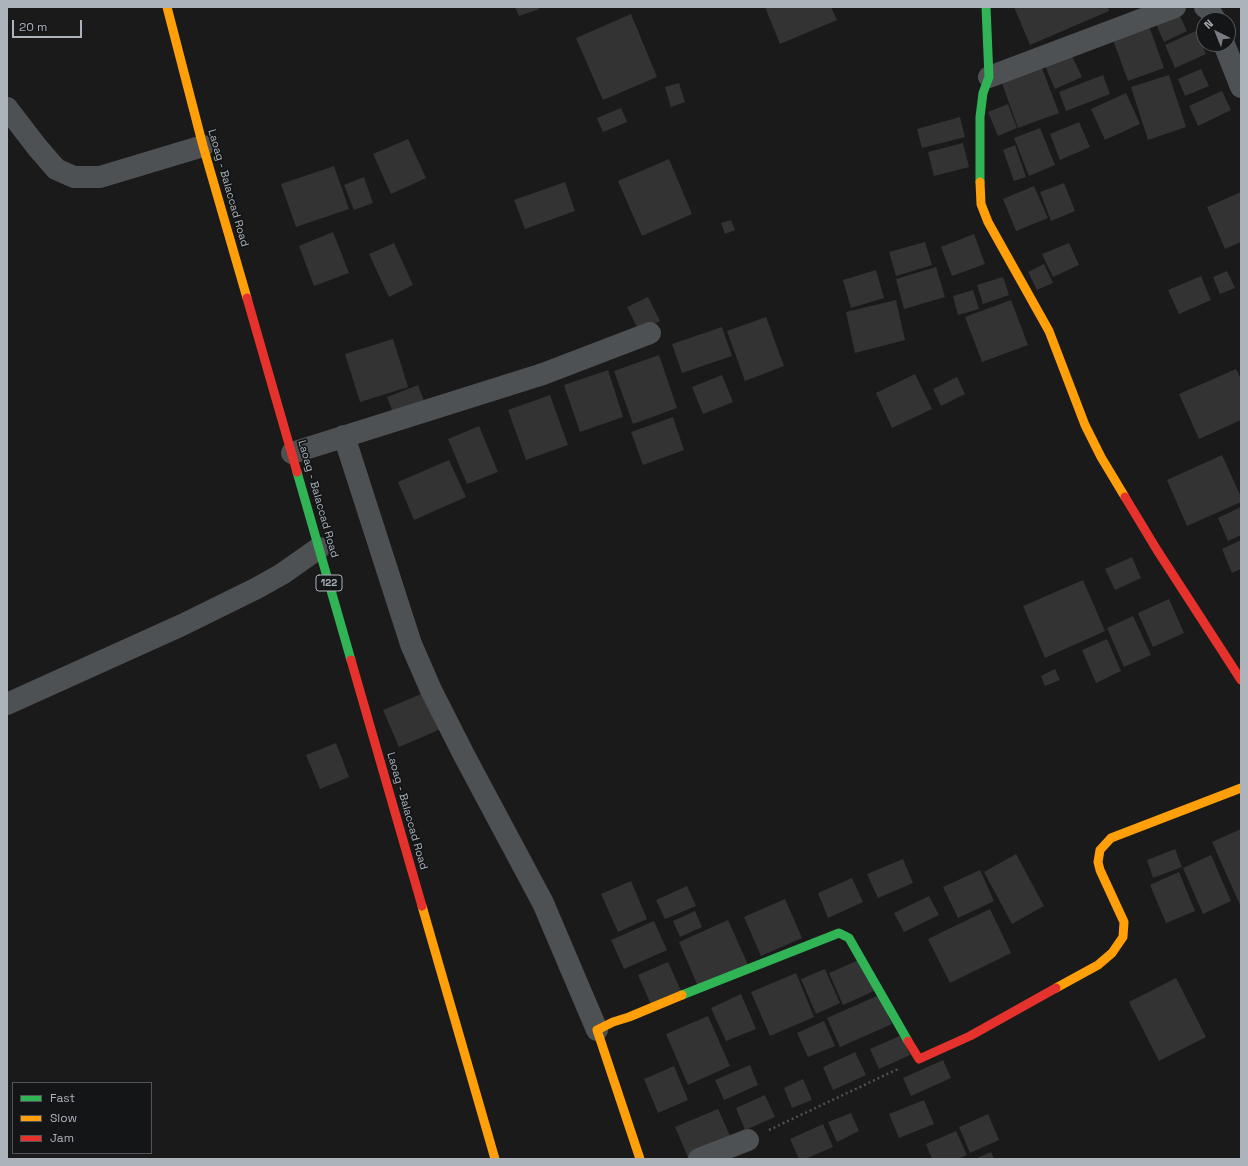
<!DOCTYPE html>
<style>
body{margin:0}
#map{position:relative;width:1248px;height:1166px;overflow:hidden;background:#1a1a1b;font-family:"Space Grotesk",sans-serif}
canvas{display:block}
.frame{position:absolute;inset:0;border:8px solid #acb3bb;pointer-events:none}
.legend{position:absolute;left:12px;top:1082px;width:140px;height:72px;box-sizing:border-box;background:#141517;border:1px solid #515459;margin:0;padding:5px 7px;list-style:none;font-size:12px;color:#acb3bb}
.legend li{display:flex;align-items:center;gap:8px;height:20px}
.legend b{width:20px;border:1px solid #515459}
.north{position:absolute;left:1196px;top:12px;width:40px;height:40px;box-sizing:border-box;background:#141517;border:1px solid #515459;border-radius:50%;rotate:317deg;font-size:11px;font-weight:700;line-height:16px;text-align:center;color:#acb3bb}
.north::after{content:'';display:block;margin:auto;width:14px;height:18px;background:#797d83;clip-path:polygon(50% 0,100% 100%,50% 72%,0 100%)}
.scale{position:absolute;left:12px;top:20px;width:70px;height:18px;box-sizing:border-box;border:2px solid #acb3bb;border-top:0;padding-left:5px;font-size:12px;line-height:14px;white-space:nowrap;color:#acb3bb;-webkit-text-stroke:3px #141517;paint-order:stroke}
</style>
<div id="map">
<canvas width="1248" height="1166"></canvas>
<div class="frame"></div>
<ul class="legend">
<li><b style="height:5px;background:#30b455"></b>Fast</li>
<li><b style="height:5px;background:#ff9f0a"></b>Slow</li>
<li><b style="height:5px;background:#e5322d"></b>Jam</li>
</ul>
<div class="north">N</div>
<div class="scale">20 m</div>
</div>
<script>
const c = document.querySelector('canvas').getContext('2d');
c.lineJoin = 'round';
function fillPath(path, color) { c.fillStyle = color; c.fill(path, 'evenodd'); }
const shape = rows => new Path2D(rows.map(r => 'M' + r).join(''));
function stroke(path, color, width, dash) { c.strokeStyle = color; c.lineWidth = width; c.lineCap = dash ? 'butt' : 'round'; c.setLineDash(dash || []); c.stroke(path); }
function drawText(font, color, halo, rows, align = 'center') {
  c.font = font + ' "Space Grotesk",sans-serif'; c.lineWidth = 3.5; c.setLineDash([]); c.textBaseline = 'middle'; c.strokeStyle = halo; c.fillStyle = color; for (const [text, x, y, turn = 0] of rows) {
    c.save(); c.translate(x, y); c.rotate((+turn || 0) * Math.PI / 180); c.textAlign = isNaN(turn) ? turn : align; if (halo) c.strokeText(text, 0, 0); c.fillText(text, 0, 0); c.restore();
  }
}
const building = shape([
 [515,7,538,7,539,9,519,16],
 [765,7,831,7,837,20,780,44],
 [1014,7,1108,7,1109,11,1030,45],
 [1178,12,1187,31,1164,42,1155,22],
 [631,14,657,77,603,100,576,38],
 [1149,26,1164,68,1128,81,1113,40],
 [1196,31,1206,54,1175,68,1165,45],
 [1071,54,1082,77,1055,89,1045,66],
 [1042,68,1059,113,1018,128,1002,83],
 [1201,69,1209,86,1185,96,1178,79],
 [1103,75,1110,94,1066,111,1059,92],
 [1169,75,1186,127,1148,140,1131,87],
 [679,83,685,102,671,107,665,87],
 [1222,91,1231,110,1198,126,1189,106],
 [1126,93,1140,124,1105,140,1091,109],
 [1008,104,1017,128,998,136,988,112],
 [621,108,627,122,603,132,597,118],
 [960,117,965,137,922,148,917,129],
 [1079,122,1090,147,1060,160,1050,134],
 [1040,128,1055,165,1029,176,1014,138],
 [408,139,426,178,391,194,373,154],
 [963,143,969,167,934,176,928,152],
 [1015,145,1026,177,1014,181,1003,150],
 [669,159,692,214,642,236,618,181],
 [334,166,349,209,296,227,281,184],
 [364,177,373,203,354,210,344,185],
 [565,182,575,211,525,229,514,200],
 [1064,183,1075,211,1051,221,1040,192],
 [1034,186,1048,218,1016,231,1003,199],
 [1241,192,1241,242,1225,249,1207,207],
 [731,220,735,230,725,234,721,223],
 [333,232,349,273,314,286,299,246],
 [974,234,985,264,952,276,941,247],
 [925,242,932,265,896,276,889,252],
 [394,243,413,285,389,297,369,254],
 [1069,243,1079,265,1053,277,1042,254],
 [1044,264,1053,283,1037,290,1028,272],
 [936,267,945,297,904,309,896,279],
 [876,270,884,298,851,308,843,280],
 [1227,271,1235,288,1220,294,1213,277],
 [1201,276,1211,300,1179,314,1168,290],
 [1003,277,1009,295,983,304,977,285],
 [973,290,979,309,958,315,953,296],
 [648,297,660,321,639,331,627,307],
 [896,300,905,340,855,353,846,312],
 [1011,300,1028,345,982,362,965,317],
 [766,317,784,366,745,381,727,331],
 [722,327,732,356,682,373,672,344],
 [393,339,408,387,360,402,345,354],
 [659,355,677,408,633,424,614,371],
 [1236,369,1241,379,1241,420,1199,439,1179,394],
 [608,370,623,417,580,432,564,385],
 [915,374,932,409,892,428,876,393],
 [722,375,733,402,703,414,692,387],
 [957,377,965,394,941,406,933,389],
 [418,385,426,406,395,418,387,397],
 [550,395,568,445,526,460,508,410],
 [673,417,684,450,643,465,631,432],
 [479,426,498,472,467,484,448,439],
 [1222,455,1241,497,1241,502,1187,526,1167,480],
 [449,460,466,497,414,520,398,482],
 [1241,507,1241,535,1228,541,1218,518],
 [1241,540,1241,569,1232,573,1222,549],
 [1132,557,1141,578,1115,590,1105,569],
 [1083,580,1105,631,1045,658,1023,606],
 [1169,599,1184,633,1153,647,1138,613],
 [1133,616,1151,655,1124,667,1107,628],
 [1107,639,1121,671,1096,683,1082,650],
 [1055,669,1060,680,1045,686,1041,676],
 [426,692,441,729,399,747,383,710],
 [336,743,349,777,320,789,306,755],
 [1241,829,1241,907,1212,842],
 [1175,849,1182,867,1153,878,1147,860],
 [1016,854,1044,906,1012,924,984,872],
 [1211,855,1231,901,1203,914,1183,868],
 [903,859,913,883,878,898,867,874],
 [980,870,994,901,958,918,943,887],
 [1179,872,1195,911,1166,923,1150,885],
 [852,878,863,902,828,918,818,893],
 [631,881,647,919,618,932,601,894],
 [687,886,696,906,665,919,656,900],
 [929,896,939,915,904,932,894,913],
 [785,899,802,938,761,956,744,917],
 [990,909,1011,953,950,983,928,939],
 [695,911,702,927,680,937,673,921],
 [728,920,749,967,699,989,679,942],
 [654,921,667,950,624,969,611,940],
 [861,959,874,991,843,1005,829,973],
 [668,962,682,993,652,1007,638,975],
 [825,969,840,1003,816,1014,801,979],
 [796,973,814,1017,770,1036,751,992],
 [1176,978,1206,1037,1159,1061,1129,1002],
 [741,994,756,1029,726,1041,711,1008],
 [879,995,892,1024,840,1047,827,1018],
 [708,1016,730,1066,688,1085,666,1034],
 [824,1021,835,1046,808,1057,797,1033],
 [902,1035,910,1055,879,1069,870,1049],
 [855,1052,866,1075,833,1090,823,1067],
 [943,1060,951,1078,911,1096,903,1078],
 [750,1065,758,1085,724,1100,715,1080],
 [674,1066,688,1100,658,1113,644,1079],
 [803,1079,812,1100,792,1108,784,1088],
 [765,1095,775,1117,745,1130,736,1108],
 [924,1100,934,1124,899,1138,889,1114],
 [718,1109,731,1138,688,1157,675,1127],
 [851,1113,859,1131,837,1142,828,1122],
 [988,1114,999,1140,970,1153,959,1127],
 [823,1124,833,1147,805,1159,799,1159,790,1139],
 [956,1131,967,1155,958,1159,932,1159,926,1144],
 [991,1152,994,1159,975,1159]
]);
const path = shape([
 [769,1130,898,1069]
]);
const street = shape([
 [1205,7,1209,10,1215,20],
 [1224,44,1241,87],
 [989,77,1175,7],
 [7,108,37,147,56,169,74,177,100,177,203,146],
 [344,436,411,644,431,690,465,757,543,903,597,1030],
 [292,453,543,374,650,333],
 [7,704,182,625,257,588,282,574,319,548],
 [699,1159,748,1140]
]);
const fast = shape([
 [980,182,980,117,983,93,989,77,986,7],
 [297,472,351,660],
 [682,995,839,933,849,938,908,1041]
]);
const slow = shape([
 [167,7,203,146,247,298],
 [980,182,981,204,988,222,1049,331,1085,425,1101,457,1125,497],
 [422,906,495,1159],
 [1056,988,1098,965,1112,953,1123,937,1124,922,1100,870,1098,862,1100,850,1111,838,1241,788],
 [640,1159,597,1030,613,1022,629,1017,682,995]
]);
const jam = shape([
 [247,298,297,472],
 [1125,497,1157,550,1241,680],
 [351,660,422,906],
 [908,1041,919,1059,970,1036,1056,988]
]);
const shields = [
 [329,583,26]
];
const shieldNames = [
 ["122",329,583]
];
const streetNames = [
 ["Laoag - Balaccad Road",228,188,74],
 ["Laoag - Balaccad Road",318,499,74],
 ["Laoag - Balaccad Road",407,811,74]
];
fillPath(building, '#333334');
stroke(path, '#505155', 2.5, [2, 3]);
stroke(street, '#4e5153', 22);
stroke(fast, '#30b455', 9);
stroke(slow, '#ff9f0a', 9);
stroke(jam, '#e5322d', 9);
for (const [x, y, w] of shields) { const box = new Path2D(); box.roundRect(x - w / 2, y - 8, w, 16, 3); c.fillStyle = '#141517'; c.fill(box); stroke(box, '#acb3bb', 1); }
drawText('bold 10px', '#acb3bb', null, shieldNames);
drawText('11px', '#acb3bb', '#141517', streetNames);
</script>
